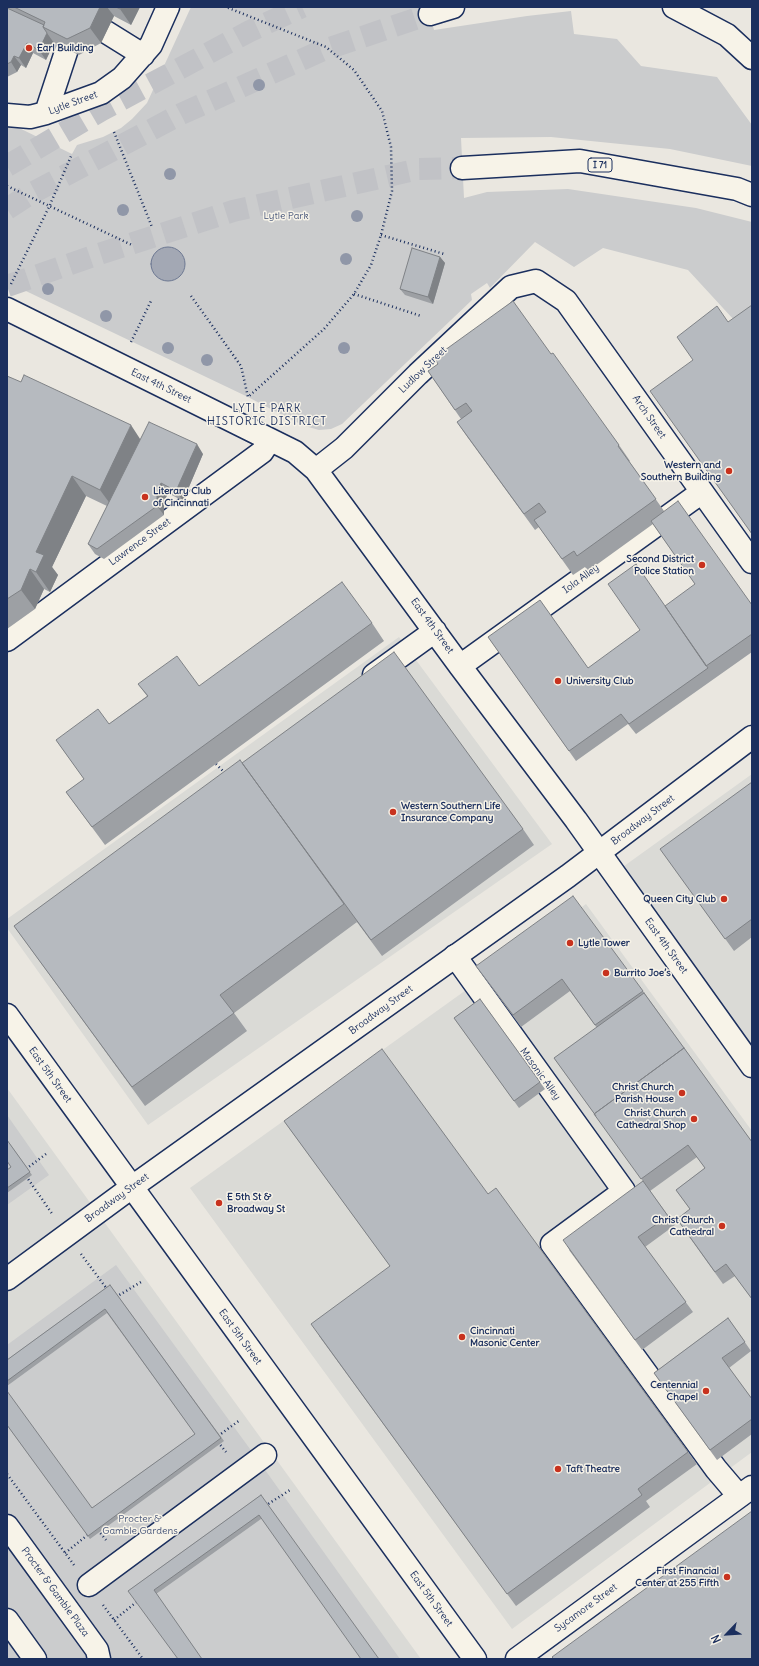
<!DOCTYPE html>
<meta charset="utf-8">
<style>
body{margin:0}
#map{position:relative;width:759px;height:1666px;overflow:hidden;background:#eae7e0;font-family:Delius,sans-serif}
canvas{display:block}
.frame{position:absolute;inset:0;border:8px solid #1b2f5e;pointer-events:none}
.north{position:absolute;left:707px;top:1614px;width:40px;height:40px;-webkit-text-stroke:3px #f7f3e8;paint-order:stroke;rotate:245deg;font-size:11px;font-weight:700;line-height:16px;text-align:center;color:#1b2f5e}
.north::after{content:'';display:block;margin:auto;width:14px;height:18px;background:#1b2f5e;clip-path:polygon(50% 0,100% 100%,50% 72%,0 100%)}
</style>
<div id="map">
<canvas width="759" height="1666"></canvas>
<div class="frame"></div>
<div class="north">N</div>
</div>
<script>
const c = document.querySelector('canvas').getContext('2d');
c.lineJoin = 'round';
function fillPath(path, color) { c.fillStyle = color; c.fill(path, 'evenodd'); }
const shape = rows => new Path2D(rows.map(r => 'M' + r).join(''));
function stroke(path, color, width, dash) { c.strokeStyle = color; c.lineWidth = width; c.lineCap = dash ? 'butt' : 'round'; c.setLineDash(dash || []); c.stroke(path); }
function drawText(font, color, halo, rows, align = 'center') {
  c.font = font + ' Delius,sans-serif'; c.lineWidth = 3; c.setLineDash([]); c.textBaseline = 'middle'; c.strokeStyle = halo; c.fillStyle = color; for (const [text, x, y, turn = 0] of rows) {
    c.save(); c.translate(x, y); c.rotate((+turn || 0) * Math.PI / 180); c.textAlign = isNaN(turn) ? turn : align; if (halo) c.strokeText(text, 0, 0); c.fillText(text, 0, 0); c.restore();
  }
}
const built = shape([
 [399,637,552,844,148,1125,7,928,7,919],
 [752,774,752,1047,620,869],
 [586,904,752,1131,752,1452,512,1629,190,1188],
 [7,1088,421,1659,7,1659]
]);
const green = shape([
 [191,7,428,7,434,30,527,16,571,11,574,34,617,39,641,66,717,77,752,125,752,166,670,149,551,137,461,138,464,198,487,192,568,189,696,208,752,222,752,308,734,320,688,270,603,248,574,267,535,242,490,288,487,283,471,294,472,300,342,424,331,429,319,430,305,426,288,418,248,397,7,282,7,122,72,154,77,145,103,137,121,128,132,119,147,103],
 [7,1115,49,1175,7,1205],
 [116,1265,258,1460,400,1659,7,1659,7,1345]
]);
const water = shape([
 '151 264a17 17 0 1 1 34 0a17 17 0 1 1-34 0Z'
]);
const highwayTunnel = shape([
 [7,166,102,110,250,31,302,7],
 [7,209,30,194,181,114,321,51,430,14],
 [7,286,93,256,233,211,419,169,462,168]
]);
const path = shape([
 [114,132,152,227],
 [7,186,132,245],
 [381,235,444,254],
 [11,284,49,207,72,154],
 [354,294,421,316],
 [191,296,241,366,248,397,324,329,354,294,371,265,381,235,392,191,391,147,382,111,354,70,326,47,226,7],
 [131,342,151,301],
 [26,1169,46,1154],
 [26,1176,53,1215],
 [81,1254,107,1289],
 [116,1297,141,1282],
 [218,1436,240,1420],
 [218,1442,226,1452],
 [7,1474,74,1565],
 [265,1506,290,1490],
 [98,1530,106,1540],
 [65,1553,90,1533],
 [103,1605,143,1659],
 [114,1620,139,1600]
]);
const minor = shape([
 [106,32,143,55],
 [46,113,67,49],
 [7,115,30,117,46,113,101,93,122,78,151,45,168,7],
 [7,309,295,452,316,470,460,666,576,820,752,1066],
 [316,470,344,448,418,374,511,287,536,281,566,301,752,562],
 [7,640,262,452,270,440],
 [460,666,702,492],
 [374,675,435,631],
 [455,956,624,1191,552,1244,716,1469,739,1496],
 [7,1526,97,1650,99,1659],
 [89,1585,265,1455],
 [7,1620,35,1659]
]);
const major = shape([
 [7,1015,475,1659],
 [7,1279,132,1187,568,876,752,737],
 [517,1659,752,1487]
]);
const highway = shape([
 [674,7,727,35,752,58],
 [430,14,453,7],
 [462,168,580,161,737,189,752,195]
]);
const pathBridge = shape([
 [216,764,226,774]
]);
const trees = [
 [259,85],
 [170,174],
 [123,210],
 [357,216],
 [346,259],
 [48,289],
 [106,316],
 [168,348],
 [344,348],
 [207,360]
];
const wall = shape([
 [7,7,140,7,131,25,114,16,101,43,79,55,54,43,46,60,33,53,26,68,21,65,17,72,7,77],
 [440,257,445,263,433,304,405,295,400,289],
 [551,354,619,445,630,461,629,461,664,511,752,605,752,652,636,734,628,724,576,761,488,637,588,668,683,632,695,584,653,524,588,571,585,567,573,575,539,527,535,530,468,438,457,422,461,419,428,371],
 [7,376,141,440,203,454,183,501,168,493,164,502,164,515,104,559,95,554,88,544,107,506,86,496,52,567,58,575,50,592,44,589,35,609,7,629],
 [372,623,384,641,105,845,66,792,84,779,56,740,109,724,147,696,138,684,199,686],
 [242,763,523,829,534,845,382,956,354,918,357,922,234,1013,247,1031,145,1106,14,926],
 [752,782,752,937,734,951,669,861],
 [476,966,643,991,752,1142,752,1299,735,1276,723,1284,685,1231,690,1209,676,1190,705,1168,697,1157,650,1191,675,1225,645,1247,693,1312,642,1350,569,1250,643,1181,554,1058,597,1028,570,991,521,1027],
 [480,999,545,1089,519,1108,454,1018],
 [284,1121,488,1194,688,1452,697,1464,646,1501,650,1507,516,1606,319,1336,390,1266],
 [7,1140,32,1175,7,1193,7,1170,11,1167],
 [110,1285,224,1441,90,1539,7,1425,92,1508,195,1434,107,1313,7,1386,7,1360],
 [728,1318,751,1351,729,1368,752,1399,752,1434,717,1460,654,1373],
 [261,1495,261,1519,156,1594,128,1591]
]);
const shadedWall = shape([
 [100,7,107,7,114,16,101,43,90,28],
 [121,7,140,7,131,25,120,9],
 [47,33,54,43,46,60,39,50],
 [27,43,33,53,26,68,19,58],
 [14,56,21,65,17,72,11,62],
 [440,257,445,263,433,304,428,297],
 [131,425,144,445,114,509,100,490],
 [197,444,203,454,183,501,176,491],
 [72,476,86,496,52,567,58,575,50,592,36,572,36,552],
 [161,483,168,493,164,502,164,515,157,506,157,493],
 [30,569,44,589,35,609,21,590]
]);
const building = shape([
 [14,7,100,7,90,28,67,39,43,27,45,22,14,7],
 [116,7,121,7,120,9,116,7],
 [7,8,44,25,43,27,47,33,39,50,27,43,19,58,14,56,11,62,7,64,7,8],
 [412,248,440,257,428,297,400,289,412,248],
 [513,301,551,354,553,353,619,445,618,446,656,499,577,556,574,551,562,559,534,520,546,512,539,503,524,514,457,422,472,411,466,403,455,410,428,371,438,364,434,358,513,301],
 [752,305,752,534,650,391,693,360,677,337,717,306,728,322,752,305],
 [24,375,131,425,100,490,72,476,36,552,44,555,36,572,30,569,21,590,7,599,7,475,8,474,7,473,7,376,21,382,24,375],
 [149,422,197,444,176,491,161,483,157,493,157,506,97,549,88,544,149,422],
 [678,501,752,605,752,634,706,666,665,606,695,584,651,521,678,501],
 [636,564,708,668,629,724,621,714,569,751,488,637,540,600,588,668,640,630,608,584,636,564],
 [342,582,372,623,92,827,66,792,84,779,56,740,98,709,109,724,148,696,138,684,177,656,199,686,342,582],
 [394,652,523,829,371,940,242,763,394,652],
 [240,760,344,904,220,995,234,1013,132,1087,14,926,240,760],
 [752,782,752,919,725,939,660,849,752,782],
 [573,896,643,991,595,1025,562,979,513,1015,476,966,573,896],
 [644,993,684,1048,594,1114,596,1116,554,1058,644,993],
 [480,999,540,1082,514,1101,454,1018,480,999],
 [684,1048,752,1142,752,1299,726,1264,715,1272,677,1219,690,1209,676,1190,705,1168,688,1145,641,1179,594,1114,684,1048],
 [382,1049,488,1194,496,1188,688,1452,638,1489,642,1495,507,1594,311,1324,390,1266,284,1121,382,1049],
 [7,1140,30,1172,7,1188,7,1170,11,1167,7,1161,7,1140],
 [643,1181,668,1216,638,1237,686,1302,635,1340,563,1240,643,1181],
 [110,1285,221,1438,88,1536,7,1425,7,1391,92,1508,195,1434,105,1309,7,1381,7,1360,110,1285],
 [728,1318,745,1342,722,1358,752,1399,752,1419,710,1450,654,1373,728,1318],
 [261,1495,379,1659,361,1659,259,1515,154,1590,202,1659,178,1659,128,1591,261,1495],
 [752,1511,752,1659,554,1659,552,1657,752,1511]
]);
const markers = [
 [29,48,4,"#c8321e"],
 [729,471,4,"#c8321e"],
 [145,497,4,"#c8321e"],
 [702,565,4,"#c8321e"],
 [558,681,4,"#c8321e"],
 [393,812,4,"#c8321e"],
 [724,899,4,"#c8321e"],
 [570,943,4,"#c8321e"],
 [606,973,4,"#c8321e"],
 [682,1093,4,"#c8321e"],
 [694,1119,4,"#c8321e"],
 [219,1203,4,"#c8321e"],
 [722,1226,4,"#c8321e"],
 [462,1337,4,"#c8321e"],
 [706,1391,4,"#c8321e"],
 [558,1469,4,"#c8321e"],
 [727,1577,4,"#c8321e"]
];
const shields = [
 [600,165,24]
];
const shieldNames = [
 ["I 71",600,165]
];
const poiNames = [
 ["Earl Building",37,48],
 ["Western and",721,465,"right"],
 ["Southern Building",721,477,"right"],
 ["Literary Club",153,491],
 ["of Cincinnati",153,503],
 ["Second District",694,559,"right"],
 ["Police Station",694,571,"right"],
 ["University Club",566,681],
 ["Western Southern Life",401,806],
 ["Insurance Company",401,818],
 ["Queen City Club",716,899,"right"],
 ["Lytle Tower",578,943],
 ["Burrito Joe’s",614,973],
 ["Christ Church",674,1087,"right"],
 ["Parish House",674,1099,"right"],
 ["Christ Church",686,1113,"right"],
 ["Cathedral Shop",686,1125,"right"],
 ["E 5th St &",227,1197],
 ["Broadway St",227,1209],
 ["Christ Church",714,1220,"right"],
 ["Cathedral",714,1232,"right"],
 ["Cincinnati",470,1331],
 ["Masonic Center",470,1343],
 ["Centennial",698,1385,"right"],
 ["Chapel",698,1397,"right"],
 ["Taft Theatre",566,1469],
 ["First Financial",719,1571,"right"],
 ["Center at 255 Fifth",719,1583,"right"]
];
const streetNames = [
 ["Lytle Street",73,103,-20],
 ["Ludlow Street",423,370,-44],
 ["East 4th Street",161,386,26],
 ["Arch Street",649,417,55],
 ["Lawrence Street",140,542,-36],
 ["Iola Alley",581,579,-36],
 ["East 4th Street",432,626,54],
 ["Broadway Street",643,820,-37],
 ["East 4th Street",666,946,54],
 ["Broadway Street",381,1010,-36],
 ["Masonic Alley",540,1074,54],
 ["East 5th Street",50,1075,54],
 ["Broadway Street",117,1198,-36],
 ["East 5th Street",240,1337,54],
 ["Procter & Gamble Plaza",55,1592,54],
 ["East 5th Street",431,1599,54],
 ["Sycamore Street",586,1608,-36]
];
const parkNames = [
 ["Lytle Park",286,216],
 ["Procter &",140,1519],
 ["Gamble Gardens",140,1531]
];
const neighbourhoodNames = [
 ["LYTLE PARK",267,409],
 ["HISTORIC DISTRICT",267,422]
];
fillPath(built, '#dadad6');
fillPath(green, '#cbcccd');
fillPath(water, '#a3a8b4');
stroke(water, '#6d7892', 1);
stroke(highwayTunnel, '#c1c2c6', 22, [22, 11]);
stroke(minor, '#1b2f5e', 25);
stroke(major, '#1b2f5e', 25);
stroke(highway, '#1b2f5e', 25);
stroke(path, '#1b2f5e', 2.5, [1, 3]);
stroke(minor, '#f7f3e8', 22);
stroke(major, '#f7f3e8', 22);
stroke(highway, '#f7f3e8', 22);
stroke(pathBridge, '#1b2f5e', 2.5, [1, 3]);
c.fillStyle = '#9097a8';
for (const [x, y] of trees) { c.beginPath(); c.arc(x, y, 6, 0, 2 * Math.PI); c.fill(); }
fillPath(wall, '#9da0a4');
fillPath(shadedWall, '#7f8286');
fillPath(building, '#b6babf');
stroke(building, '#7f8286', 1);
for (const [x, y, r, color] of markers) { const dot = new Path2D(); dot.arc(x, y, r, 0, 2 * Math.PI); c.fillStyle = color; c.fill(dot); stroke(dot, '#f7f3e8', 1.5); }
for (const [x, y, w] of shields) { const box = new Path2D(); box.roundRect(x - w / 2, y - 7, w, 14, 3); c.fillStyle = '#f7f3e8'; c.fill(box); stroke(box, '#1b2f5e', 1); }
drawText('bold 9px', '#1b2f5e', null, shieldNames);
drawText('bold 10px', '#1b2f5e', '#f7f3e8', poiNames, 'left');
drawText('10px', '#1b2f5e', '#f7f3e8', streetNames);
drawText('10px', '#47567a', '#f7f3e8', parkNames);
c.letterSpacing = '1px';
drawText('11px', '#1b2f5e', '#f7f3e8', neighbourhoodNames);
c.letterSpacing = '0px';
</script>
